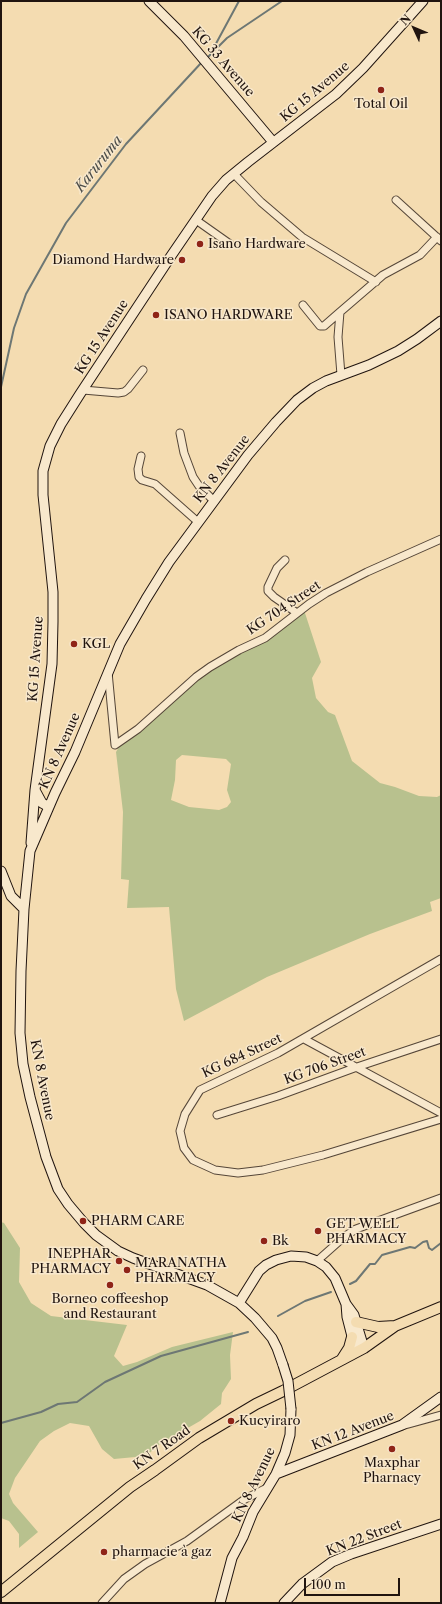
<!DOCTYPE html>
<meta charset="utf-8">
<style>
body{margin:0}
#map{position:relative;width:442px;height:1604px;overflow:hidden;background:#f4dcb1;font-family:"Libre Caslon Text",serif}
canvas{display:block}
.frame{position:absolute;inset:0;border:2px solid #20140f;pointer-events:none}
.north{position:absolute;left:394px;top:8px;width:40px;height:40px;-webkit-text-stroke:3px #f8e8cc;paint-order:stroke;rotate:314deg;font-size:11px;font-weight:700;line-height:16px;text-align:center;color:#20140f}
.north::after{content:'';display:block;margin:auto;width:14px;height:18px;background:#20140f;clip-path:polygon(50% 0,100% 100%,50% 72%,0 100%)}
.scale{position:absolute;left:304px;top:1578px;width:96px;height:18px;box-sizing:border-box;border:2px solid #20140f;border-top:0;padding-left:5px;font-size:12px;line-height:14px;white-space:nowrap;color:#20140f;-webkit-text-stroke:3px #f8e8cc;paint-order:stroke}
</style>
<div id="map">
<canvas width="442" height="1604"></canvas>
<div class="frame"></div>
<div class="north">N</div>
<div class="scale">100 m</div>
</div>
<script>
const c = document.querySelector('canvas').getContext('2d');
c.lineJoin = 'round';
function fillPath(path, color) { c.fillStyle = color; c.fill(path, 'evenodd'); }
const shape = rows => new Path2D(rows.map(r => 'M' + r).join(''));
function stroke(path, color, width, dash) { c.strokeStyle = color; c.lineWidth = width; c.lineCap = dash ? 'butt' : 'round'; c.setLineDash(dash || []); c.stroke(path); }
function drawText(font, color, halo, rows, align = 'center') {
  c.font = font + ' "Libre Caslon Text",serif'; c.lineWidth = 3; c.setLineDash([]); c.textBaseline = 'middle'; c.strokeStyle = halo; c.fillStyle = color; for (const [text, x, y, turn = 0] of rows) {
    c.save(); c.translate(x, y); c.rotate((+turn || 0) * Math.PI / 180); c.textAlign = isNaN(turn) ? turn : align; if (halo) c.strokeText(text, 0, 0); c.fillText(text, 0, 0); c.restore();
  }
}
const green = shape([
 [304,610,321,662,312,678,316,698,328,712,335,715,352,761,380,783,395,787,419,796,437,797,441,795,441,898,430,902,432,911,370,934,267,977,184,1021,176,989,169,907,127,908,129,880,121,879,123,812,116,752,119,747,158,712,192,678],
 [182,755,226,759,231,764,227,790,231,802,227,807,219,810,189,807,171,800,175,780,176,760],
 [1,1222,4,1223,20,1248,19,1282,31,1303,51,1316,127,1325,114,1356,123,1366,137,1362,172,1347,233,1332,230,1355,231,1379,222,1393,221,1404,200,1421,160,1444,146,1456,114,1459,102,1449,89,1426,70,1423,54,1431,40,1441,15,1478,9,1494,13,1503,38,1532,19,1548,19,1534,9,1521,1,1518]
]);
const stream = shape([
 [212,51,239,1],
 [207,58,227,38,282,1],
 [1,387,14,328,26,294,66,223,126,144,202,62],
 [350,1284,356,1281,370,1264,375,1264,382,1255,410,1247,415,1248,423,1242,427,1241,429,1248,432,1250,441,1243],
 [278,1316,305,1301,331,1292],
 [1,1423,41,1412,58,1404,77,1402,105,1382,161,1356,248,1332]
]);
const street = shape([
 [234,174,261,202,302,237,376,282],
 [396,200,441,241],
 [196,220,230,244],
 [303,305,320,326,324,326,340,312],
 [341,375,338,337,340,312,383,275,420,255,437,237],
 [83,390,118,393,124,392,128,389,143,370],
 [180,433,184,453,193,477,199,486,214,501],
 [141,456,138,469,139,477,142,480,155,484,198,522],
 [285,560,277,568,268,587,268,591,274,597,297,613],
 [108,672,115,745,138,729,196,677,210,667,239,650,265,638,309,604,326,593,367,572,441,539],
 [441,959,278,1053,200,1090,185,1114,180,1131,184,1148,193,1160,215,1170,238,1173,263,1170,323,1155,441,1119],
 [304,1039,441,1113],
 [217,1115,278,1096,357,1067,441,1039],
 [317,1261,344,1237,356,1229,441,1198],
 [405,1425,441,1415],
 [102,1603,124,1579,145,1564,187,1541,245,1499,267,1488]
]);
const secondary = shape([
 [149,1,184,36,273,142],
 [35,790,42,803,49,807],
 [31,843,35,790,52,664,53,622,53,592,43,495,43,471,50,446,61,424,80,394,171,256,212,196,226,180,248,162,336,94,363,68,423,1],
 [1,871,11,896,24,909],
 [239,1303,259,1271,266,1265,276,1260,291,1256,306,1257,317,1261,326,1267,335,1278,346,1304,347,1317,356,1352],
 [346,1304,354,1315,364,1348],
 [283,1365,277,1348,272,1338,255,1318,239,1303,207,1285,133,1258,118,1251,96,1235,84,1223,68,1204,58,1189,46,1157,30,1097,23,1064,20,1033,21,971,24,909,30,851,55,793,75,752,120,644,146,599,169,562,248,455,276,422,297,400,313,388,326,381,369,365,398,351,417,339,441,321],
 [276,1474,402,1425,441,1397],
 [220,1603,232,1558,243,1537,253,1512,276,1474,285,1453,290,1435,291,1409],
 [284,1603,302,1584,332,1562,351,1554,441,1524]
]);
const primary = shape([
 [356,1322,378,1327,395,1326],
 [342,1359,349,1348,352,1337],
 [1,1592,130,1487,155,1470,199,1438,256,1404,283,1391,364,1348,395,1326,441,1307]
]);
const secondaryBridge = shape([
 [283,1365,288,1381,291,1409]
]);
const markers = [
 [381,90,4,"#8f2418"],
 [200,244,4,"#8f2418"],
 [182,260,4,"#8f2418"],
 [156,315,4,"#8f2418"],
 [74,644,4,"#8f2418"],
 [83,1221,4,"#8f2418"],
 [318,1231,4,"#8f2418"],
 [264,1241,4,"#8f2418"],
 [119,1261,4,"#8f2418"],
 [127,1270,4,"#8f2418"],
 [110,1285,4,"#8f2418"],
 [231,1421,4,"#8f2418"],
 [392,1449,4,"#8f2418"],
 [104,1552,4,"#8f2418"]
];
const streetNames = [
 ["KG 33 Avenue",223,62,49],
 ["KG 15 Avenue",315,92,-40],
 ["KG 15 Avenue",102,337,-57],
 ["KN 8 Avenue",222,469,-52],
 ["KG 704 Street",284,608,-34],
 ["KG 15 Avenue",36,659,-86],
 ["KN 8 Avenue",60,751,-66],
 ["KG 684 Street",242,1056,-25],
 ["KG 706 Street",325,1066,-20],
 ["KN 8 Avenue",42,1080,79],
 ["KN 12 Avenue",353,1431,-21],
 ["KN 7 Road",162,1448,-35],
 ["KN 8 Avenue",254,1485,-64],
 ["KN 22 Street",364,1538,-21]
];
const poiNames = [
 ["Total Oil",381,104,"center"],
 ["Isano Hardware",208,244],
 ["Diamond Hardware",174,260,"right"],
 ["ISANO HARDWARE",164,315],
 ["KGL",82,644],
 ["PHARM CARE",91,1221],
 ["GET WELL",326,1224],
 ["PHARMACY",326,1239],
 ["Bk",272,1241],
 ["INEPHAR",111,1254,"right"],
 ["PHARMACY",111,1269,"right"],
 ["MARANATHA",135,1263],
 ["PHARMACY",135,1278],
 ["Borneo coffeeshop",110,1299,"center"],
 ["and Restaurant",110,1314,"center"],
 ["Kucyiraro",239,1421],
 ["Maxphar",392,1463,"center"],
 ["Pharnacy",392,1478,"center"],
 ["pharmacie à gaz",112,1552]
];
const waterNames = [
 ["Karuruma",99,164,-52]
];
fillPath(green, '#b8c18e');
stroke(stream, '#6d7774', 2);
stroke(street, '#554638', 9);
stroke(secondary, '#20140f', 11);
stroke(primary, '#20140f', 12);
stroke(street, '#f8e8cc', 7);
stroke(secondary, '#f8e8cc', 9);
stroke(primary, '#f4dcb1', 10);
stroke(secondaryBridge, '#20140f', 11, []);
stroke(secondaryBridge, '#f8e8cc', 9);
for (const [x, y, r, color] of markers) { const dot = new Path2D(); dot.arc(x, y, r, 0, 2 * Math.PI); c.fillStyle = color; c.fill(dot); stroke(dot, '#f8e8cc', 1.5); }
drawText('13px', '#20140f', '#f8e8cc', streetNames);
drawText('13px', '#20140f', '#f8e8cc', poiNames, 'left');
drawText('italic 14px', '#4d4e4a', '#f8e8cc', waterNames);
</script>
